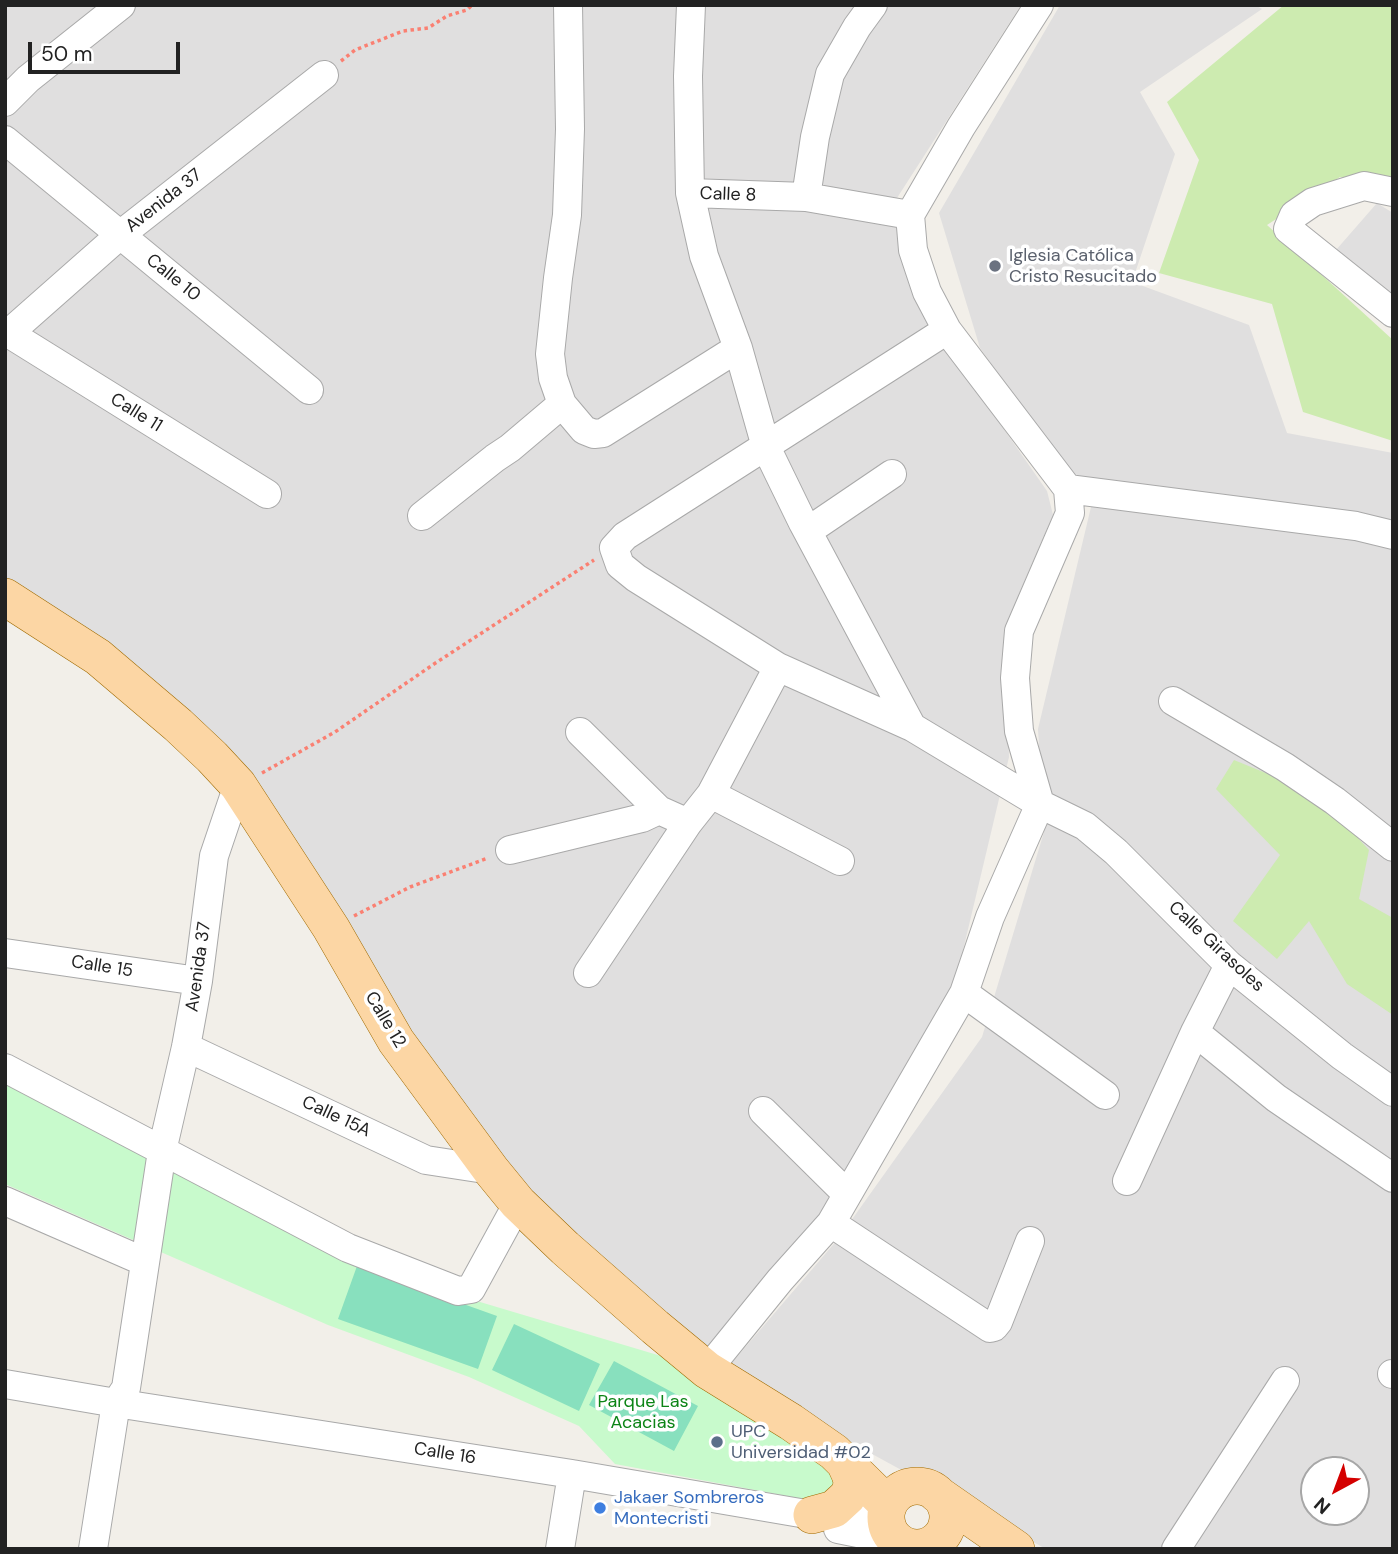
<!DOCTYPE html>
<meta charset="utf-8">
<style>
body{margin:0}
#map{position:relative;width:1398px;height:1554px;overflow:hidden;background:#f2efe9;font-family:"DM Sans",sans-serif}
canvas{display:block}
.frame{position:absolute;inset:0;border:7px solid #222;pointer-events:none}
.north{position:absolute;left:1300px;top:1456px;width:70px;height:70px;box-sizing:border-box;background:#fff;border:2px solid #a7a7a7;border-radius:50%;rotate:221deg;font-size:19px;font-weight:700;line-height:28px;text-align:center;color:#222}
.north::after{content:'';display:block;margin:auto;width:24px;height:32px;background:#d40000;clip-path:polygon(50% 0,100% 100%,50% 72%,0 100%)}
.scale{position:absolute;left:28px;top:42px;width:152px;height:32px;box-sizing:border-box;border:4px solid #222;border-top:0;padding-left:9px;font-size:21px;line-height:24px;white-space:nowrap;color:#222;-webkit-text-stroke:5px #fff;paint-order:stroke}
</style>
<div id="map">
<canvas width="1398" height="1554"></canvas>
<div class="frame"></div>
<div class="north">N</div>
<div class="scale">50 m</div>
</div>
<script>
const c = document.querySelector('canvas').getContext('2d');
c.lineJoin = 'round';
function fillPath(path, color) { c.fillStyle = color; c.fill(path, 'evenodd'); }
const shape = rows => new Path2D(rows.map(r => 'M' + r).join(''));
function stroke(path, color, width, dash) { c.strokeStyle = color; c.lineWidth = width; c.lineCap = dash ? 'butt' : 'round'; c.setLineDash(dash || []); c.stroke(path); }
function drawText(font, color, halo, rows, align = 'center') {
  c.font = font + ' "DM Sans",sans-serif'; c.lineWidth = 7; c.setLineDash([]); c.textBaseline = 'middle'; c.strokeStyle = halo; c.fillStyle = color; for (const [text, x, y, turn = 0] of rows) {
    c.save(); c.translate(x, y); c.rotate((+turn || 0) * Math.PI / 180); c.textAlign = isNaN(turn) ? turn : align; if (halo) c.strokeText(text, 0, 0); c.fillText(text, 0, 0); c.restore();
  }
}
const residential = shape([
 [5,5,1021,5,897,198,923,313,1047,491,1053,515,1005,627,1009,757,955,984,829,1208,707,1348,600,1259,528,1191,469,1123,238,760,5,581],
 [1060,5,1255,5,1262,9,1140,92,1175,154,1132,282,1249,325,1287,433,1393,453,1393,1549,1046,1549,830,1431,730,1365,838,1239,982,1037,1044,832,1038,729,1091,507,980,348,939,213],
 [1314,1470,1356,1470,1356,1512,1314,1512],
 [1377,203,1393,213,1393,306,1329,258]
]);
const grass = shape([
 [1284,5,1393,5,1393,184,1386,180,1340,177,1267,225,1393,340,1393,441,1303,412,1272,304,1159,273,1199,160,1167,102],
 [1234,760,1317,794,1369,850,1359,899,1393,918,1393,1015,1347,984,1309,921,1277,959,1233,921,1280,855,1216,789]
]);
const park = shape([
 [5,1078,470,1299,661,1356,708,1390,816,1454,836,1475,833,1489,814,1501,615,1464,579,1426,469,1377,328,1325,5,1184]
]);
const pitch = shape([
 [357,1266,497,1316,478,1369,338,1319],
 [514,1324,600,1364,579,1411,492,1370],
 [614,1361,698,1406,674,1451,589,1405]
]);
const path = shape([
 [341,61,355,50,403,31,428,28,447,16,467,10,472,5],
 [262,773,335,732,434,664,594,560],
 [354,916,410,887,488,858]
]);
const minor = shape([
 [568,5,570,129,567,215,558,278,550,354,553,378,562,404,584,430,594,434,603,433,738,348],
 [691,5,688,76,690,193,704,256,738,348,766,447,803,523,912,727],
 [5,102,28,79,121,5],
 [5,140,309,390],
 [1393,192,1364,186,1313,202,1294,215,1288,229,1393,313],
 [690,193,806,197,910,215],
 [806,197,815,137,830,74,857,27,873,5],
 [947,330,625,536,614,548,620,565,636,578,778,667,912,727,1040,804,1085,826,1116,852,1229,965,1342,1056,1393,1092],
 [5,331,267,494],
 [9,333,120,235,324,75],
 [1068,489,1356,526,1393,535],
 [422,516,495,458,510,448,562,404],
 [808,531,892,474],
 [1173,701,1285,767,1335,801,1393,847],
 [580,732,659,810],
 [711,794,840,861],
 [510,850,642,818,659,810,688,823],
 [5,953,198,981],
 [588,973,688,823,711,794,778,667],
 [964,993,1105,1095],
 [1195,1032,1276,1098,1393,1178],
 [186,1047,426,1160,491,1170],
 [5,1068,348,1248,458,1291,471,1289,518,1203],
 [763,1111,847,1194],
 [1127,1181,1195,1032,1229,965],
 [5,1201,145,1262],
 [831,1223,990,1328,994,1327,998,1322,1030,1241],
 [707,1370,780,1280,831,1223,964,993,990,917,1040,804,1019,731,1015,678,1019,631,1070,513,1068,489,947,330,927,292,913,250,910,215,961,127,1039,5],
 [1392,1374,1393,1374],
 [5,1384,116,1403,572,1474,812,1515,886,1518],
 [838,1529,897,1541],
 [93,1549,116,1403,126,1388,162,1151,186,1047,198,981,214,856,238,785],
 [560,1549,572,1474],
 [1176,1549,1285,1381]
]);
const major = shape([
 [5,597,98,657,178,725,212,757,238,785,331,928,396,1041,491,1170,518,1203,565,1248,655,1327,707,1370,791,1422,834,1452,888,1505],
 '886 1517a31 31 0 1 1 62 0a31 31 0 1 1-62 0Z',
 [937,1494,1016,1549],
 [812,1515,834,1509,847,1497,851,1490,852,1481,850,1474,845,1463]
]);
const markers = [
 [995,266,7,"#6b7280"],
 [717,1442,7,"#5c6f8a"],
 [600,1508,7,"#3f7fe0"]
];
const streetNames = [
 ["Calle 8",728,195,2],
 ["Avenida 37",164,201,-38],
 ["Calle 10",173,278,39],
 ["Calle 11",136,413,32],
 ["Calle Girasoles",1216,947,43],
 ["Calle 15",102,967,9],
 ["Avenida 37",199,967,-82],
 ["Calle 12",385,1020,59],
 ["Calle 15A",336,1117,25],
 ["Calle 16",445,1454,9]
];
const worshipNames = [
 ["Iglesia Católica",1009,256],
 ["Cristo Resucitado",1009,277]
];
const parkNames = [
 ["Parque Las",643,1402],
 ["Acacias",643,1423]
];
const serviceNames = [
 ["UPC",731,1432],
 ["Universidad #02",731,1453]
];
const shopNames = [
 ["Jakaer Sombreros",614,1498],
 ["Montecristi",614,1519]
];
fillPath(residential, '#e0dfdf');
fillPath(grass, '#cdebb0');
fillPath(park, '#c8facc');
fillPath(pitch, '#88e0be');
stroke(minor, '#a9a9a9', 30);
stroke(major, '#a06b00', 38);
stroke(path, '#fa8072', 3.5, [3.5, 3.5]);
stroke(minor, '#fff', 28);
stroke(major, '#fcd6a4', 37);
for (const [x, y, r, color] of markers) { const dot = new Path2D(); dot.arc(x, y, r, 0, 2 * Math.PI); c.fillStyle = color; c.fill(dot); stroke(dot, '#fff', 2.5); }
drawText('18px', '#222', '#fff', streetNames);
drawText('18px', '#5b616d', '#fff', worshipNames, 'left');
drawText('18px', '#0c8416', '#fff', parkNames);
drawText('18px', '#4e5e75', '#fff', serviceNames, 'left');
drawText('18px', '#366cbe', '#fff', shopNames, 'left');
</script>
